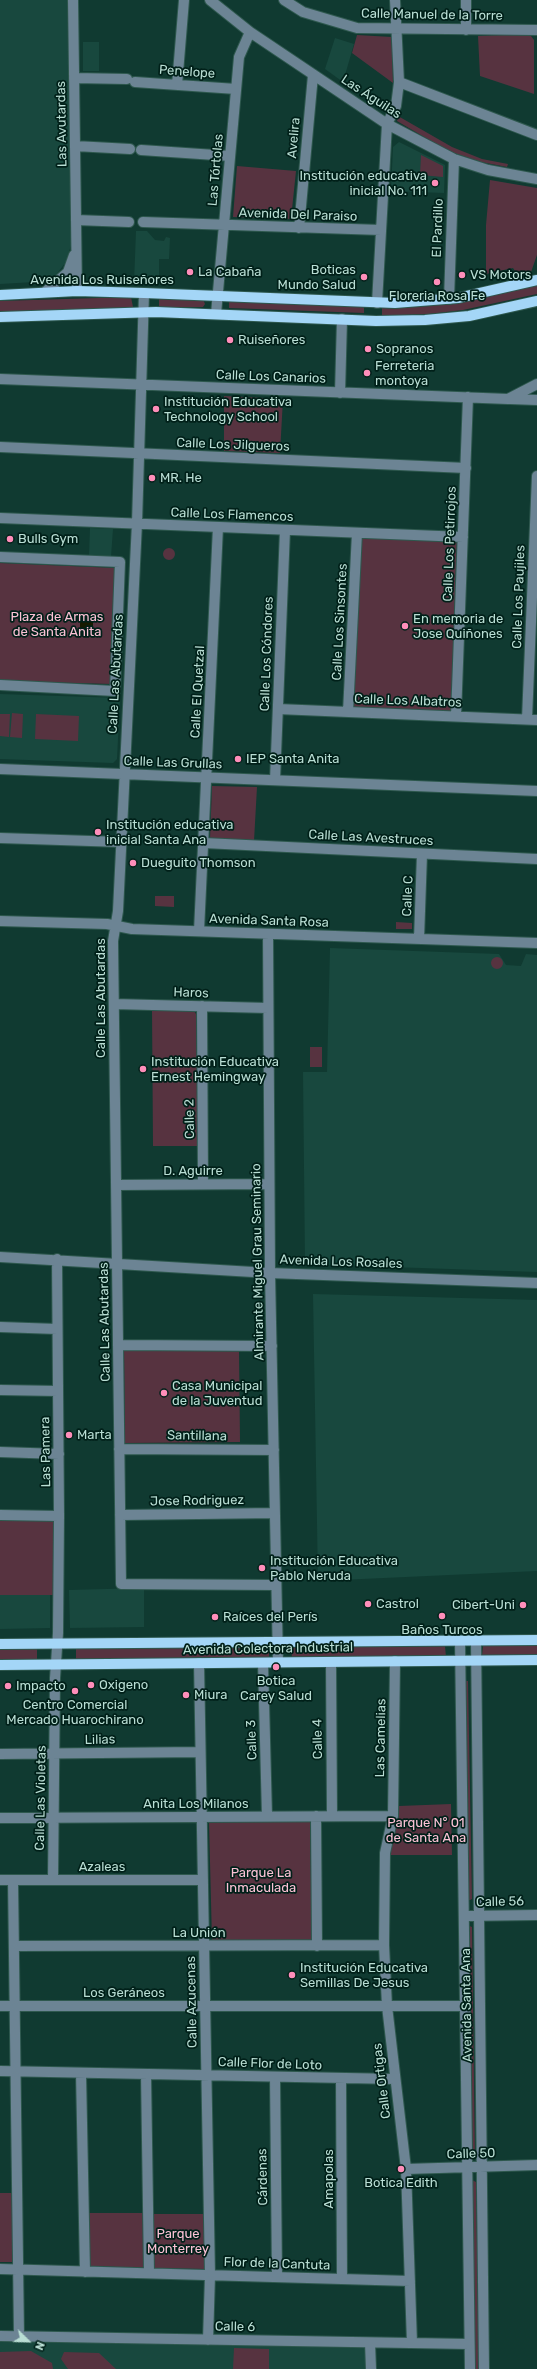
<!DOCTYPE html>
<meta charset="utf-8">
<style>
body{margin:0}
#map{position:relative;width:537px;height:2369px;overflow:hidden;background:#103a31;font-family:Rubik,sans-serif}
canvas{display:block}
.north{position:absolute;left:8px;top:2321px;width:40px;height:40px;-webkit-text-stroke:3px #002019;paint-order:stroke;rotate:113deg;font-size:11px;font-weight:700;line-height:16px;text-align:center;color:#b9ded4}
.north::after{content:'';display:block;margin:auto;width:14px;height:18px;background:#b9ded4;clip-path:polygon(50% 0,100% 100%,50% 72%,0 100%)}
</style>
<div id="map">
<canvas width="537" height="2369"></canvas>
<div class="north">N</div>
</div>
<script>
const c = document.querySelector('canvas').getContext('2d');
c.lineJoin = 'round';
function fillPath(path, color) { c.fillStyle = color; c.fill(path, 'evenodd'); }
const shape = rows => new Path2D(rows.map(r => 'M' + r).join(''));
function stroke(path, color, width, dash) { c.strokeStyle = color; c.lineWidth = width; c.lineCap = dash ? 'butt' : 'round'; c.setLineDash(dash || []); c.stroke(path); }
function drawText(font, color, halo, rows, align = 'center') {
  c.font = font + ' Rubik,sans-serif'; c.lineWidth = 3.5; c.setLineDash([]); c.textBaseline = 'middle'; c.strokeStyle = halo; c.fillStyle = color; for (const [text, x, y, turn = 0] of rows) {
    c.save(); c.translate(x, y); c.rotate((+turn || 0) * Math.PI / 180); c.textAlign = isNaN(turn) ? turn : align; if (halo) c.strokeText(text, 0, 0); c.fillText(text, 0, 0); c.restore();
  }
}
const built = shape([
 [0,0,67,0,71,245,66,262,51,281,0,284],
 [335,38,354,44,343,82,325,69],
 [83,42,99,42,99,71,83,71],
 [399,142,445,165,444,193,391,191,393,147],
 [136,231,147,231,155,240,164,241,166,237,170,238,169,259,159,259,159,284,134,283],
 [90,528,113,529,111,557,89,556],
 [0,694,120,698,117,759,113,763,0,759],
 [330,948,499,954,506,965,521,966,526,954,537,955,537,1272,305,1264,303,1072,327,1072],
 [313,1294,537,1300,537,1571,318,1581],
 [144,1588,144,1627,70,1628,69,1590],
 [0,1595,50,1595,50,1628,0,1629],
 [0,2341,365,2348,365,2369,0,2369]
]);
const green = shape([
 [527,34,531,36,534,40,534,94,480,76,478,36],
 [357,35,392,37,393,83,352,53],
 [398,116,452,147,482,159,508,164,507,167,481,162,448,151,397,121],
 [421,155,443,166,443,177,420,175],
 [237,166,296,171,291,219,233,217],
 [490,180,537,188,537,255,531,272,517,274,513,268,486,274,486,225],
 [537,285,537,294,463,310,429,314,382,316,382,308,429,306],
 [131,297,133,307,131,309,0,314,0,301],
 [159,297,203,299,205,304,203,307,159,307],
 [229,300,364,306,364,313,229,308],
 [224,396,283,399,280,453,224,451],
 [360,537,457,540,451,711,354,707],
 '163 554a6 6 0 1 1 12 0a6 6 0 1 1-12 0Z',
 [0,563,116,568,112,684,0,681],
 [12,713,23,714,22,738,10,737],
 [0,714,10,714,9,737,0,736],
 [36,714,79,716,78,741,35,739],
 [212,786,257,787,254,841,210,839],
 [155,896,174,896,174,907,155,906],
 [396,922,412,923,412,929,396,929],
 '491 963a6 6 0 1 1 12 0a6 6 0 1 1-12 0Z',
 [152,1010,194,1011,196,1014,198,1146,153,1146],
 [310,1047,322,1047,322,1067,310,1067],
 [239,1350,240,1442,125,1443,124,1351],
 [0,1520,54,1521,53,1595,0,1595],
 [537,1645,537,1655,482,1655,483,1646],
 [445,1646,446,1657,292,1659,291,1647],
 [269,1647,269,1659,76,1659,76,1648],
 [0,1648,37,1648,37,1660,0,1660],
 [462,1681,468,1681,472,1899,470,1900,467,1900],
 [451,1804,452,1855,390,1855,399,1806],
 [209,1822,310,1822,312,1940,212,1941],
 [467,1925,472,1927,475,2156,473,2157,470,2157],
 [472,2180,476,2182,479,2369,472,2369],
 [0,2193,13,2193,12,2262,0,2262],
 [88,2213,144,2213,144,2268,88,2266],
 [151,2214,204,2214,204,2269,151,2268],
 [234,2348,269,2349,269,2369,233,2369],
 [31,2351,52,2363,53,2369,0,2369,0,2352],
 [64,2352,99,2353,116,2369,68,2369,61,2359]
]);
const water = shape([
 [85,613,93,616,93,633,87,636,80,632,80,616]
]);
const minor = shape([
 [73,0,77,291],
 [210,0,250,32,387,124,454,159,488,170,537,179],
 [284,0,303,12,357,28,537,30],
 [466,0,466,30],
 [74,78,127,79],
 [135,82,236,89],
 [399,82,537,135],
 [177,85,184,0],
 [75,146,130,149],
 [141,150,230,156],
 [76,220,129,222],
 [143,222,381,230],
 [299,228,313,75],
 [45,292,68,272,74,255],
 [144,293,137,523,118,911,113,941,121,1584,276,1585],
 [449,299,454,159],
 [377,303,387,124,396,106,399,82,395,0],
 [216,314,239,57,250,32],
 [0,379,508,399,537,384],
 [340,393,342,319],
 [510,399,537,400],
 [0,447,466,468],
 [0,518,463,537],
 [0,557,120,562,115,691,0,685],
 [278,709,537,720],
 [348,712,357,533],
 [456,716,468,397],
 [527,719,537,476],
 [0,769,537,791],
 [275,780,285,530],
 [0,838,121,842],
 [204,843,537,859],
 [0,921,107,924,132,929,537,943],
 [199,931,218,527],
 [268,934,270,1273,278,1662],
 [419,939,422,854],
 [114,1004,268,1008],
 [202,1006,203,1184],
 [116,1185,269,1184],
 [0,1257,270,1273,537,1283],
 [0,1327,57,1329],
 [118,1345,272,1346],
 [0,1390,58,1391],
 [119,1449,274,1450],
 [0,1452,59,1454],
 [0,1515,59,1516],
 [120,1515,275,1513],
 [460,1641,470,2369],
 [476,1641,484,2369],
 [395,1661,393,1816,385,1853,384,1945,387,2006,406,2169,412,2343],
 [331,1662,332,1816],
 [199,1663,210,2275,208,2340],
 [263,1663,267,1816],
 [0,1754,200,1752],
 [316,1816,317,1946],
 [0,1818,393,1816],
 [0,1880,203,1880],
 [13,1880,19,2337],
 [53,1880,55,1678,58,1633,59,1516,57,1259],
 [464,1916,537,1915],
 [14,1946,384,1945],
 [0,2006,465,2006],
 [0,2071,395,2079],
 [81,2073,85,2272],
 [146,2074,149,2273],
 [275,2077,277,2277],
 [341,2079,342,2279],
 [406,2169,537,2165],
 [0,2269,410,2281],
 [0,2336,469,2344],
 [370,2343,371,2369]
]);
const major = shape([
 [0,295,77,291,144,293,395,303,458,298,537,280],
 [0,317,156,312,376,321,425,320,469,316,537,301],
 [0,1644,537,1640],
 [0,1665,537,1660]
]);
const markers = [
 [435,183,4,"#ff8eba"],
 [190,272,4,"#ff8eba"],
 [462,275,4,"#ff8eba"],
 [364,277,4,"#ff8eba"],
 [437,282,4,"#ff8eba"],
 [230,340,4,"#ff8eba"],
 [368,349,4,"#ff8eba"],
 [367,373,4,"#ff8eba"],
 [156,409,4,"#ff8eba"],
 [152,478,4,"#ff8eba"],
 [10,539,4,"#ff8eba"],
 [405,626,4,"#ff8eba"],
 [238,759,4,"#ff8eba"],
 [98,832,4,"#ff8eba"],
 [133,863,4,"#ff8eba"],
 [143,1069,4,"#ff8eba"],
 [164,1393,4,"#ff8eba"],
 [69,1435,4,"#ff8eba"],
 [262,1568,4,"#ff8eba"],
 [368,1604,4,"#ff8eba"],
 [523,1605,4,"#ff8eba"],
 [442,1616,4,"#ff8eba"],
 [215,1617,4,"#ff8eba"],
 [276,1667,4,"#ff8eba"],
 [91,1685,4,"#ff8eba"],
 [8,1686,4,"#ff8eba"],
 [75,1691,4,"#ff8eba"],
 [186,1695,4,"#ff8eba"],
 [292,1975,4,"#ff8eba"],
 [401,2169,4,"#ff8eba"]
];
const streetNames = [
 ["Calle Manuel de la Torre",432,15,1],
 ["Penelope",187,72,4],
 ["Las Águilas",371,97,33],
 ["Las Avutardas",62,124,-91],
 ["Avelira",294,138,-85],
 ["Las Tórtolas",216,170,-85],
 ["Avenida Del Paraiso",298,215,2],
 ["El Pardillo",438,228,-88],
 ["Avenida Los Ruiseñores",102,280],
 ["Calle Los Canarios",271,377,2],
 ["Calle Los Jilgueros",233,445,2],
 ["Calle Los Flamencos",232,515,2],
 ["Calle Los Petirrojos",450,544,-88],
 ["Calle Los Paujiles",519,597,-88],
 ["Calle Los Sinsontes",340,622,-87],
 ["Calle Los Cóndores",267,654,-88],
 ["Calle Las Abutardas",116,674,-87],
 ["Calle El Quetzal",198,692,-87],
 ["Calle Los Albatros",408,701,2],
 ["Calle Las Grullas",173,763,2],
 ["Calle Las Avestruces",371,838,3],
 ["Calle C",408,896,-88],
 ["Avenida Santa Rosa",269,921,2],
 ["Haros",191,993,2],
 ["Calle Las Abutardas",101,998,-90],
 ["Calle 2",190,1119,-91],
 ["D. Aguirre",193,1171],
 ["Almirante Miguel Grau Seminario",258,1262,-91],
 ["Avenida Los Rosales",341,1262,2],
 ["Calle Las Abutardas",105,1322,-91],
 ["Santillana",197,1436,1],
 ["Las Pamera",46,1452,-91],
 ["Jose Rodriguez",197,1501,-1],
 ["Avenida Colectora Industrial",268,1649,-1],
 ["Las Camelias",381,1738,-89],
 ["Calle 4",318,1739,-91],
 ["Lilias",100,1740,-1],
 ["Calle 3",252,1740,-92],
 ["Calle Las Violetas",41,1798,-89],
 ["Anita Los Milanos",196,1804],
 ["Azaleas",102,1867],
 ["Calle 56",500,1902,-1],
 ["La Unión",199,1933],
 ["Los Geráneos",124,1993],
 ["Calle Azucenas",192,2002,-91],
 ["Avenida Santa Ana",467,2005,-91],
 ["Calle Flor de Loto",270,2064,2],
 ["Calle Ortigas",382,2081,-97],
 ["Calle 50",471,2154,-2],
 ["Cárdenas",263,2177,-91],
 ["Amapolas",329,2179,-90],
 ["Flor de la Cantuta",277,2264,2],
 ["Calle 6",235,2327,1]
];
const poiNames = [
 ["Institución educativa",427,176,"right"],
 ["inicial No. 111",427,191,"right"],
 ["Boticas",356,270,"right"],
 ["Mundo Salud",356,285,"right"],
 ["La Cabaña",198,272],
 ["VS Motors",470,275],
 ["Floreria Rosa Fe",437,296,"center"],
 ["Ruiseñores",238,340],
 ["Sopranos",376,349],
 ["Ferreteria",375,366],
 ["montoya",375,381],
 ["Institución Educativa",164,402],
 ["Technology School",164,417],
 ["MR. He",160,478],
 ["Bulls Gym",18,539],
 ["En memoria de",413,619],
 ["Jose Quiñones",413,634],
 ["IEP Santa Anita",246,759],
 ["Institución educativa",106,825],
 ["inicial Santa Ana",106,840],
 ["Dueguito Thomson",141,863],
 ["Institución Educativa",151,1062],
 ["Ernest Hemingway",151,1077],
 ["Casa Municipal",172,1386],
 ["de la Juventud",172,1401],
 ["Marta",77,1435],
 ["Institución Educativa",270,1561],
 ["Pablo Neruda",270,1576],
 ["Castrol",376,1604],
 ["Cibert-Uni",515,1605,"right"],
 ["Raíces del Perís",223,1617],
 ["Baños Turcos",442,1630,"center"],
 ["Botica",276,1681,"center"],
 ["Carey Salud",276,1696,"center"],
 ["Oxigeno",99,1685],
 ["Impacto",16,1686],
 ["Miura",194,1695],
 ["Centro Comercial",75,1705,"center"],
 ["Mercado Huarochirano",75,1720,"center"],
 ["Institución Educativa",300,1968],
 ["Semillas De Jesus",300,1983],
 ["Botica Edith",401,2183,"center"]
];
const parkNames = [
 ["Plaza de Armas",57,617],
 ["de Santa Anita",57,632],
 ["Parque N° 01",426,1823],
 ["de Santa Ana",426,1838],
 ["Parque La",261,1873],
 ["Inmaculada",261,1888],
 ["Parque",178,2234],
 ["Monterrey",178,2249]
];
fillPath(built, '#18483e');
fillPath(green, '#573340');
fillPath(water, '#171a00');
stroke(minor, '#2e584e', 12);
stroke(major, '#2e584e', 12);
stroke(minor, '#6c8494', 10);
stroke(major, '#a4d6f7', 10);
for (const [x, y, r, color] of markers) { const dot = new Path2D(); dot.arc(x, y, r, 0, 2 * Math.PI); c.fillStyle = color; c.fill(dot); stroke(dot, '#002019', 1.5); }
drawText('13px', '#b9ded4', '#002019', streetNames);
drawText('13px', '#b9ded4', '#002019', poiNames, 'left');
drawText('13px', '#fbc1d5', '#002019', parkNames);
</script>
